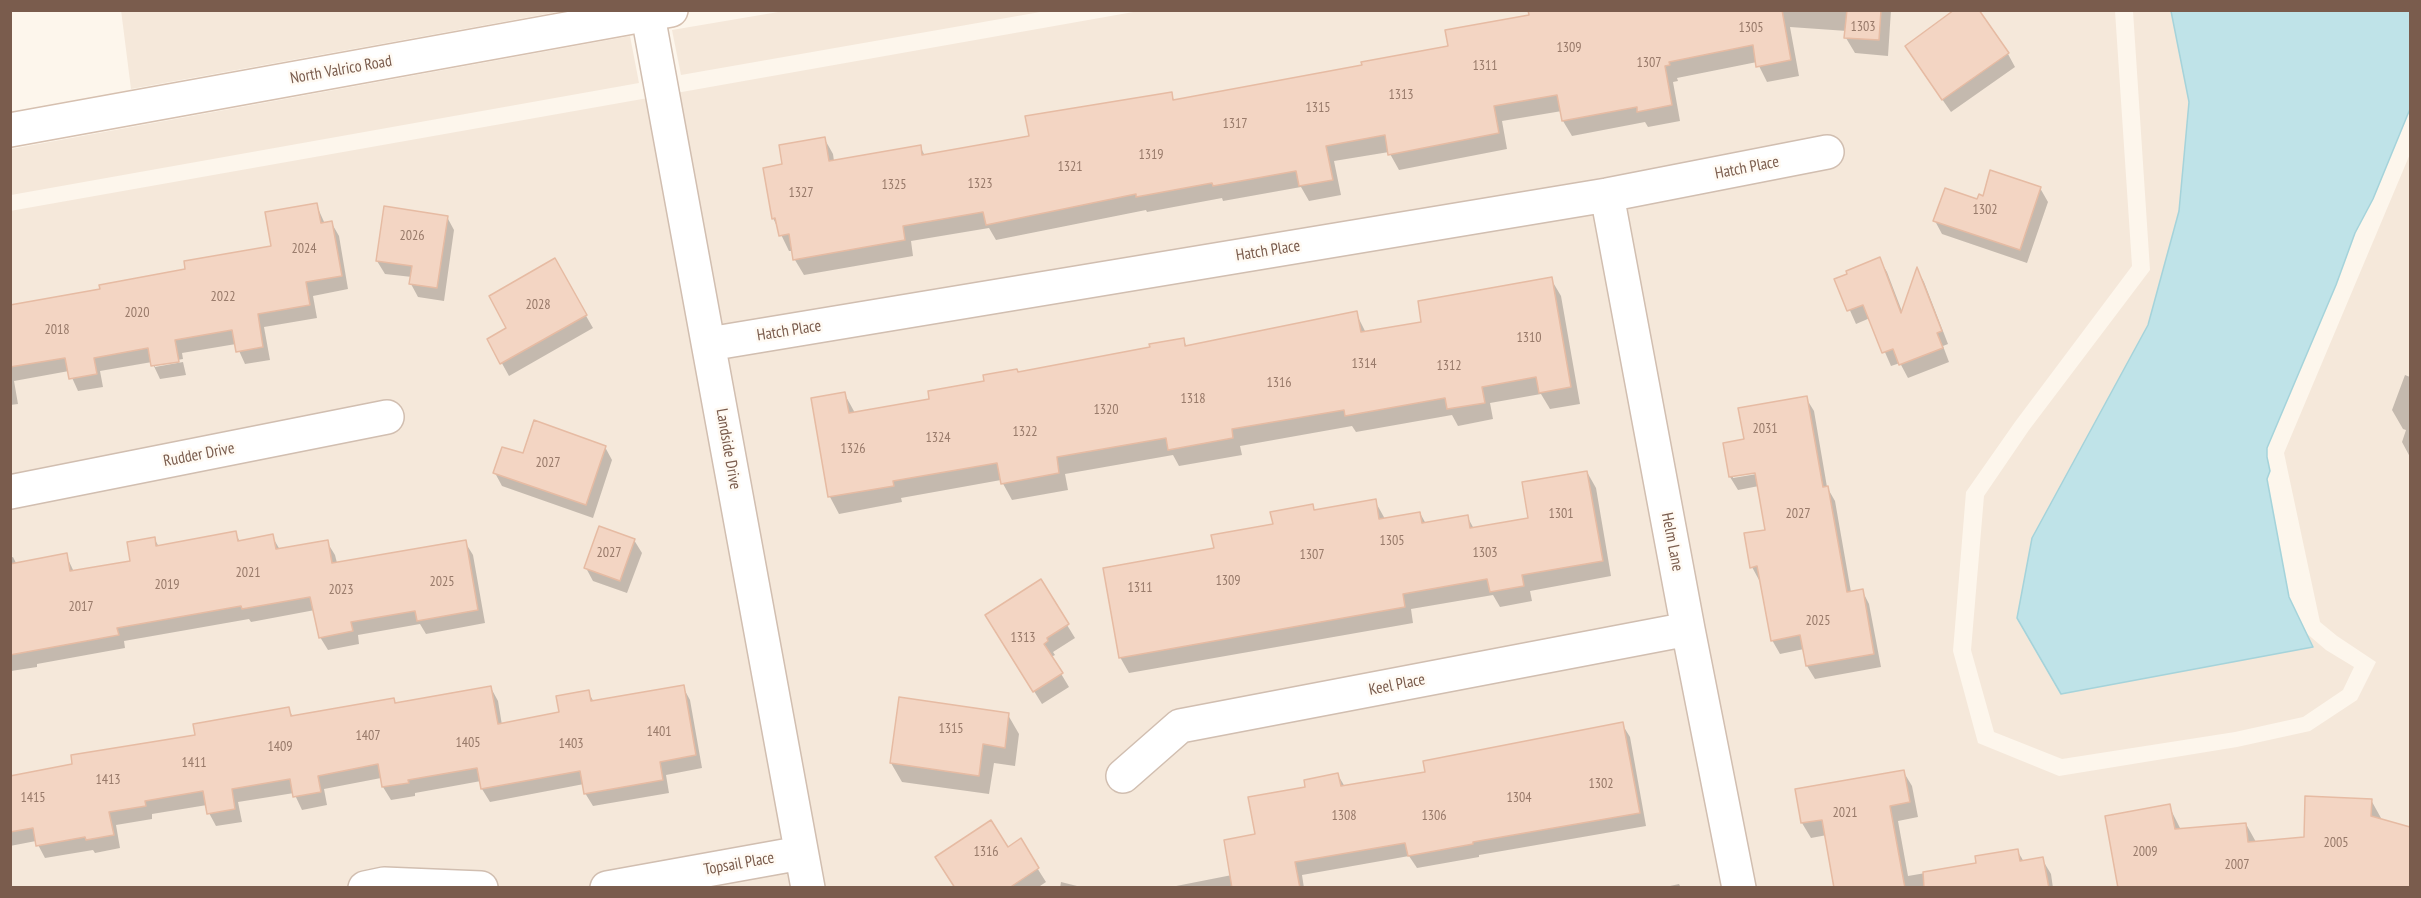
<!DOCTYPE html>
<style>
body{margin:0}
#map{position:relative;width:2421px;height:898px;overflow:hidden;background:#fdf6ec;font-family:"PT Sans Narrow",sans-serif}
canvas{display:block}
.frame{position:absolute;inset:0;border:12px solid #7a5c4d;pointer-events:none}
</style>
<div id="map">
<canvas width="2421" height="898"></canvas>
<div class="frame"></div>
</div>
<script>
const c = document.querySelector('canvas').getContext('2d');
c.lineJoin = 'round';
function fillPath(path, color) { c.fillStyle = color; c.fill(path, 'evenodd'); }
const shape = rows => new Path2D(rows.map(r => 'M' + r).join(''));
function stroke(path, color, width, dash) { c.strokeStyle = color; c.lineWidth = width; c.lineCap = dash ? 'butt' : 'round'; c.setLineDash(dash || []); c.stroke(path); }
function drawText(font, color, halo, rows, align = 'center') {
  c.font = font + ' "PT Sans Narrow",sans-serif'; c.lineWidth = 5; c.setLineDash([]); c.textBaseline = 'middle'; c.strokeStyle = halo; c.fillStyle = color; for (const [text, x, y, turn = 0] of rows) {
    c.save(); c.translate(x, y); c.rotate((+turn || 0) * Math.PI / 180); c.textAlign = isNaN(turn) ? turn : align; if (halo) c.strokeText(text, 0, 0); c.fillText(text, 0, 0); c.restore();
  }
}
const residential = shape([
 [121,10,563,10,563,11,131,89],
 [790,10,1046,10,1046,11,681,75,672,30],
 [1139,11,2115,11,2132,266,2015,422,1966,492,1953,651,1978,743,2059,776,2237,747,2310,731,2357,700,2376,662,2337,636,2320,622,2284,453,2410,154,2410,887,11,887,10,211],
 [2133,11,2171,11,2189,102,2179,211,2148,325,2093,427,2312,647,2305,632,2326,650,2354,667,2343,690,2303,717,2235,732,2062,759,1994,732,1971,650,1984,496,2029,430,2150,270],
 [630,36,639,83,11,195,11,149]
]);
const water = shape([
 [2171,11,2410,11,2410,109,2373,199,2355,233,2336,285,2267,448,2267,457,2270,471,2267,479,2289,597,2313,647,2061,694,2017,618,2032,538,2148,325,2179,211,2189,102,2171,11]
]);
const shadow = shape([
 [1545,10,1891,10,1888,56,1855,53,1846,38,1847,31,1790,27,1799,76,1767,82,1757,62,1677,78,1678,81,1673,82,1680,121,1648,127,1645,122,1572,136,1563,121,1562,111,1502,121,1507,149,1399,170,1389,152,1334,161,1341,195,1309,201,1301,187,1223,201,1222,198,1147,212,1146,210,996,240,989,228,911,241,913,256,804,275,795,260,793,251,789,251,773,218,784,165,824,138,833,154,834,161,920,146,925,156,1030,137,1171,94,1175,102,1364,66,1450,47],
 [2008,54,2015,67,1951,112,1914,59],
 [2040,188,2048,202,2027,263,1942,234,1935,221,1983,198],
 [316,204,325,224,331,222,339,236,348,289,313,296,317,318,264,327,270,360,245,364,236,344,182,353,183,359,155,364,155,367,183,362,186,375,160,379,152,362,100,371,103,387,78,391,69,371,14,381,18,404,10,405,10,306,102,290,187,271,273,247],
 [447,217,454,230,444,301,418,297,411,284,412,277,385,274,377,261],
 [1879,259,1887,272,1903,314,1918,271,1924,282,1948,344,1943,346,1949,362,1908,378,1900,363,1891,366,1870,318,1856,324,1836,279],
 [554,260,593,328,509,376,489,340,508,329],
 [1551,279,1561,296,1580,404,1550,409,1541,394,1490,403,1493,419,1458,426,1452,415,1356,432,1352,426,1240,446,1242,455,1179,466,1173,455,1065,474,1068,490,1012,500,1001,480,901,498,902,502,839,514,830,497,812,399,844,393,855,413,931,400,1018,374,1152,348,1183,339,1187,347,1356,313,1366,333,1423,323],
 [2405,375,2410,377,2410,457,2402,442,2406,430,2403,429,2392,410],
 [1806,398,1814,411,1827,487,1835,501,1851,592,1862,590,1869,604,1881,667,1815,679,1807,666,1804,649,1780,654,1772,640,1761,580,1759,580,1752,567,1767,531,1759,486,1738,490,1730,477,1725,444,1745,441],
 [1762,470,1763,473,1733,478,1733,475],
 [605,447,612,460,593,518,502,486,495,473,523,455],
 [1587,472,1596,488,1611,576,1530,591,1532,601,1500,607,1493,595,1411,609,1413,623,1129,673,1120,657,1215,549,1274,525,1312,506,1316,512,1375,501,1385,519,1420,513,1426,524,1467,516,1474,529,1530,519],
 [235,532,240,542,272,536,280,550,327,542,335,555,337,563,465,542,473,555,485,623,426,634,420,624,358,635,359,644,328,650,320,637,315,610,251,622,249,619,124,641,125,648,37,664,37,667,11,671,10,675,10,558,13,557,17,565,66,555,74,572,132,562,154,538,159,547],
 [634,540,642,553,627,593,593,581,586,568],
 [1040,581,1075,638,1053,652,1055,655,1051,657,1069,687,1042,704,995,628],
 [683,687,690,700,702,768,666,775,669,793,593,806,585,793,584,784,490,802,482,789,481,781,415,793,415,796,391,800,383,787,381,778,324,789,327,805,302,810,294,793,238,802,242,822,216,826,209,813,207,805,152,814,152,819,116,825,120,848,95,853,93,850,45,858,36,841,10,846,10,778,197,737,288,708,293,717,393,699,396,705,491,688,498,701,502,725,561,713,588,692,594,702],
 [1008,715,1019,734,1015,766,994,763,989,794,902,782,891,763],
 [1622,724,1630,737,1646,826,1479,855,1479,857,1417,868,1409,856,1302,875,1304,888,1166,888,1232,875,1257,835,1307,788,1338,775,1345,787,1426,773],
 [1903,771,1912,786,1918,817,1898,821,1908,876,1978,864,2017,850,2024,862,2042,859,2051,874,2053,888,1836,888,1827,835,1811,838,1802,823,1797,790],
 [2371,800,2381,818,2378,888,2119,888,2169,806,2181,830,2246,824,2256,842,2305,839],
 [1020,841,1046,882,1037,888,956,888],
 [2410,846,2410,888,2399,888],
 [1061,882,1085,888,1060,888],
 [1679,884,1681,888,1661,888]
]);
const building = shape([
 [1528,10,1782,10,1791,60,1756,67,1753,45,1669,62,1670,65,1665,66,1672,105,1637,112,1637,107,1562,121,1557,95,1494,106,1499,133,1388,155,1385,135,1326,146,1333,180,1299,186,1296,171,1213,186,1212,183,1136,197,1136,194,986,225,983,212,903,226,905,240,793,260,789,234,779,236,775,218,772,219,763,168,782,164,779,145,825,137,829,161,921,145,922,155,1029,136,1025,116,1172,92,1173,100,1362,65,1361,62,1448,46,1445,30,1529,15,1528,10],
 [1847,10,1881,10,1879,40,1844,38,1847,10],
 [1954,10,1979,10,2009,53,1942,100,1905,46,1954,10],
 [1990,170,2041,187,2020,250,1933,221,1945,188,1977,199,1979,194,1983,196,1990,170],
 [317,203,321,223,332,221,342,276,306,282,310,305,258,314,263,347,236,352,232,330,175,340,179,362,151,366,148,348,94,358,97,374,69,379,65,358,10,367,10,305,100,289,99,285,185,269,184,261,271,246,265,212,317,203],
 [384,206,448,216,437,288,409,284,412,266,376,261,384,206],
 [1880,257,1901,313,1917,267,1942,331,1937,333,1943,348,1899,365,1893,349,1882,353,1863,305,1847,311,1834,279,1847,274,1846,271,1880,257],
 [555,258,587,315,500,364,487,339,506,328,489,296,555,258],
 [1552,277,1571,387,1539,393,1536,377,1482,387,1485,403,1447,409,1445,398,1345,416,1344,410,1232,429,1233,438,1168,450,1166,438,1057,457,1059,473,1001,484,997,463,893,481,894,486,828,497,811,398,845,392,849,413,929,399,928,391,984,381,983,375,1017,369,1018,372,1150,347,1149,344,1184,338,1185,346,1357,311,1361,332,1421,322,1418,301,1552,277],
 [1807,396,1823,487,1828,486,1847,592,1863,589,1874,654,1806,666,1800,635,1771,641,1757,566,1750,568,1744,533,1765,530,1755,473,1729,477,1723,443,1744,439,1738,408,1807,396],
 [534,420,606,446,586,505,493,473,502,447,523,453,534,420],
 [1587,471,1603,561,1522,575,1524,586,1490,592,1487,579,1403,594,1405,607,1119,658,1103,568,1214,548,1211,535,1273,524,1270,512,1313,504,1314,510,1376,499,1379,519,1420,512,1422,523,1468,515,1470,528,1528,518,1522,482,1587,471],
 [599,526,635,539,620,581,584,568,599,526],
 [236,531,238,541,273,534,276,549,328,540,332,563,466,540,478,610,417,621,415,611,351,622,353,631,319,638,310,597,242,609,241,606,117,628,119,635,10,655,10,564,67,553,70,571,130,561,127,542,155,537,156,546,236,531],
 [1041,579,1069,624,1047,638,1048,641,1044,644,1063,673,1033,692,985,615,1041,579],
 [684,685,696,755,660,762,663,780,584,794,580,771,481,789,477,768,408,780,409,783,382,787,378,764,318,776,321,792,293,797,290,779,232,789,235,809,207,814,203,791,145,801,146,806,109,812,114,835,86,840,85,837,36,846,33,828,10,832,10,776,72,764,71,755,195,735,193,724,289,707,291,716,394,698,395,703,491,686,498,724,559,712,556,696,589,690,591,701,684,685],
 [899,697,1009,713,1005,748,983,744,979,776,890,763,899,697],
 [1623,722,1640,813,1473,842,1473,844,1408,856,1405,843,1295,862,1300,888,1232,888,1224,840,1255,834,1248,797,1305,787,1304,780,1338,773,1341,786,1425,772,1423,761,1623,722],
 [1904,770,1910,802,1890,806,1905,888,1834,888,1822,820,1801,823,1795,789,1904,770],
 [2305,796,2372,799,2371,816,2410,827,2410,888,2118,888,2105,816,2170,804,2175,829,2246,823,2248,842,2304,837,2305,796],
 [991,820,1008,847,1021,838,1039,868,1009,888,955,888,935,857,991,820],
 [2018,849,2020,861,2043,857,2049,888,1924,888,1923,872,1976,863,1975,856,2018,849]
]);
const street = shape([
 [647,10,808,888],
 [1607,195,1688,629,1739,888],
 [709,344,1607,195,1827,152],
 [10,492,387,417],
 [1123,776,1180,726,1688,629],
 [365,888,384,884,481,888],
 [607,888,801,853]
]);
const secondary = shape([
 [10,130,671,10]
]);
const numberNames = [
 ["1303",1863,27],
 ["1305",1751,28],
 ["1309",1569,48],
 ["1307",1649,63],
 ["1311",1485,66],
 ["1313",1401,95],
 ["1315",1318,108],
 ["1317",1235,124],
 ["1319",1151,155],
 ["1321",1070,167],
 ["1323",980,184],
 ["1325",894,185],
 ["1327",801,193],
 ["1302",1985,210],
 ["2026",412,236],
 ["2024",304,249],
 ["2022",223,297],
 ["2028",538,305],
 ["2020",137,313],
 ["2018",57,330],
 ["1310",1529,338],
 ["1314",1364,364],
 ["1312",1449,366],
 ["1316",1279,383],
 ["1318",1193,399],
 ["1320",1106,410],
 ["2031",1765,429],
 ["1322",1025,432],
 ["1324",938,438],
 ["1326",853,449],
 ["2027",548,463],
 ["1301",1561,514],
 ["2027",1798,514],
 ["1305",1392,541],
 ["2027",609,553],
 ["1303",1485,553],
 ["1307",1312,555],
 ["2021",248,573],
 ["1309",1228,581],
 ["2025",442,582],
 ["2019",167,585],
 ["1311",1140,588],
 ["2023",341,590],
 ["2017",81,607],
 ["2025",1818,621],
 ["1313",1023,638],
 ["1315",951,729],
 ["1401",659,732],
 ["1407",368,736],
 ["1405",468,743],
 ["1403",571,744],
 ["1409",280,747],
 ["1411",194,763],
 ["1413",108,780],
 ["1302",1601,784],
 ["1415",33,798],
 ["1304",1519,798],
 ["2021",1845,813],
 ["1308",1344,816],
 ["1306",1434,816],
 ["2005",2336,843],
 ["1316",986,852],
 ["2009",2145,852],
 ["2007",2237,865]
];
const streetNames = [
 ["North Valrico Road",341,70,-10],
 ["Hatch Place",1747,168,-11],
 ["Hatch Place",1268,251,-9],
 ["Hatch Place",789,331,-9],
 ["Landside Drive",728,449,80],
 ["Rudder Drive",199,455,-11],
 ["Helm Lane",1672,542,79],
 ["Keel Place",1397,685,-11],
 ["Topsail Place",739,864,-10]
];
fillPath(residential, '#f5e8da');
fillPath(water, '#bfe3e8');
stroke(water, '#a5d3da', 1.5);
fillPath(shadow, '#0003');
fillPath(building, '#f3d5c3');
stroke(building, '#e6bba3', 1.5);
stroke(street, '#d1beb0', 36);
stroke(secondary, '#d6c0b0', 36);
stroke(street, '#fff', 33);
stroke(secondary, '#fff', 33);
drawText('14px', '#987a6a', null, numberNames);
drawText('16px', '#7a5c4d', '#fffaf3', streetNames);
</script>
